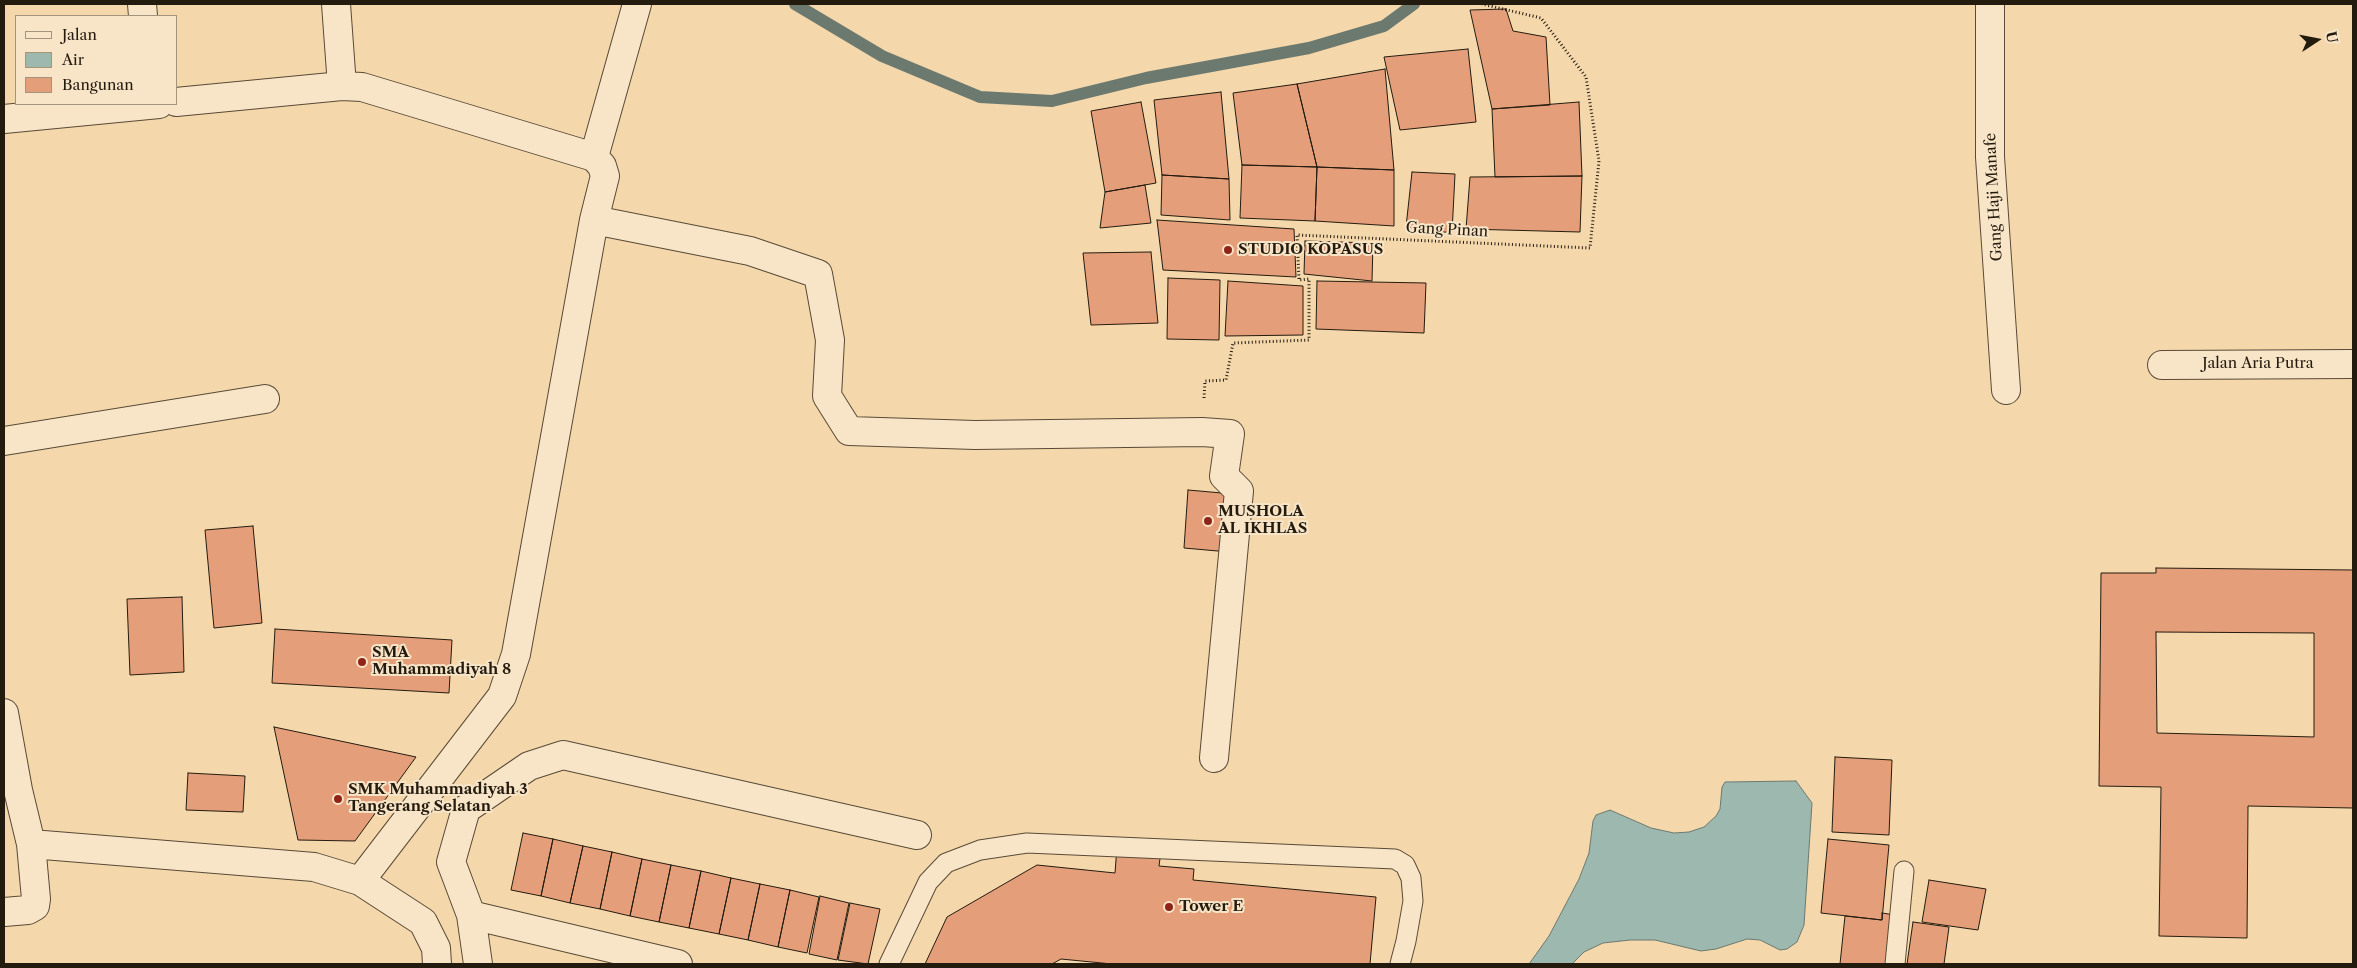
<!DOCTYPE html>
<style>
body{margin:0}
#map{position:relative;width:2357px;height:968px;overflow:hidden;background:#f4d7ab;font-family:"Libre Caslon Text",serif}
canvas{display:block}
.frame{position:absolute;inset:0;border:5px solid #241b0f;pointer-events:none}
.legend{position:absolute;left:15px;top:15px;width:162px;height:90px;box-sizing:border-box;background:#f8e5c8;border:1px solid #a3947e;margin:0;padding:6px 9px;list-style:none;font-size:15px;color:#241b0f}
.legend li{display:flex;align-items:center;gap:10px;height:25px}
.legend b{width:25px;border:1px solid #a3947e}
.north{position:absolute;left:2292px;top:15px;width:50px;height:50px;-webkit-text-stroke:4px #f8e5c8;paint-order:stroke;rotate:79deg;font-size:14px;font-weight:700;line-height:20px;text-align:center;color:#241b0f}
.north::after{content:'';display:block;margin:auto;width:18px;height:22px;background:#241b0f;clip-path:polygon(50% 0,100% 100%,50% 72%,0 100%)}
</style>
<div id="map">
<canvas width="2357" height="968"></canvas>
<div class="frame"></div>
<ul class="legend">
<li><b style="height:6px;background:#f8e5c8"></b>Jalan</li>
<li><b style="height:14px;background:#9cb8af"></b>Air</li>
<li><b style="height:14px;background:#e49f7a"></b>Bangunan</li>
</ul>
<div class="north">U</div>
</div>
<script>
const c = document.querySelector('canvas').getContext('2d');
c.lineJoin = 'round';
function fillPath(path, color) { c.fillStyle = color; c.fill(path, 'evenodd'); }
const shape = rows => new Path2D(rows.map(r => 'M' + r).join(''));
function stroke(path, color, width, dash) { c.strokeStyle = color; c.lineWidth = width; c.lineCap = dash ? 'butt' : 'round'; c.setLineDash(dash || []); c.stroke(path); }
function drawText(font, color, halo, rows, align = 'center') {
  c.font = font + ' "Libre Caslon Text",serif'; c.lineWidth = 4; c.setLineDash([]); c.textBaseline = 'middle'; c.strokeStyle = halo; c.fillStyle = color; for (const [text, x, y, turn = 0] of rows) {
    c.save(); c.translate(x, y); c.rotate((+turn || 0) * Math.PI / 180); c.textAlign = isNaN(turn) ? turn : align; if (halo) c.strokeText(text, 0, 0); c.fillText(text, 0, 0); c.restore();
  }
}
const water = shape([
 [1796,781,1812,803,1804,925,1797,942,1787,949,1780,950,1760,940,1747,939,1716,949,1701,951,1655,940,1630,940,1603,943,1584,952,1572,964,1529,964,1549,936,1579,879,1589,853,1593,821,1596,815,1610,810,1651,828,1674,833,1689,832,1704,827,1716,816,1720,809,1722,787,1725,782,1796,781]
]);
const stream = shape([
 [795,4,882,56,980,97,1052,101,1146,78,1309,48,1384,26,1414,4]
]);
const building = shape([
 [1506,9,1513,31,1546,37,1550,105,1492,109,1470,10,1506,9],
 [1468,49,1476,122,1400,130,1384,57,1468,49],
 [1385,69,1394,170,1317,167,1297,84,1385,69],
 [1297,84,1317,167,1242,165,1233,93,1297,84],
 [1221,92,1229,179,1162,175,1154,100,1221,92],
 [1141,102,1156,183,1105,192,1091,111,1141,102],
 [1579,102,1582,176,1495,177,1492,109,1579,102],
 [1242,165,1317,167,1315,221,1240,218,1242,165],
 [1317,167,1394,170,1394,226,1315,221,1317,167],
 [1412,172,1455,174,1452,233,1406,227,1412,172],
 [1162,175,1229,179,1230,220,1161,215,1162,175],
 [1582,176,1580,232,1466,229,1470,177,1582,176],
 [1145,185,1151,223,1100,228,1105,192,1145,185],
 [1157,220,1294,229,1296,277,1163,270,1157,220],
 [1305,241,1373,243,1372,281,1304,274,1305,241],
 [1151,252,1158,323,1091,325,1083,253,1151,252],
 [1168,278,1220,280,1219,340,1167,339,1168,278],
 [1228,281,1303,286,1303,335,1225,336,1228,281],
 [1317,281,1426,283,1424,333,1316,329,1317,281],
 [1188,490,1233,494,1229,552,1184,548,1188,490],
 [253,526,262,623,214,628,205,530,253,526],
 [2156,568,2353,570,2353,808,2248,806,2247,938,2159,936,2161,787,2099,786,2101,573,2156,573,2156,568],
 [2156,632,2314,633,2314,737,2157,733,2156,632],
 [182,597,184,672,130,675,127,599,182,597],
 [275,629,452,640,449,693,272,683,275,629],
 [274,727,416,757,355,841,298,840,274,727],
 [1835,757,1892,760,1889,835,1832,832,1835,757],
 [188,773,245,776,243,812,186,810,188,773],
 [523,833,553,839,541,896,511,890,523,833],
 [553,839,583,846,570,903,541,896,553,839],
 [1828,839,1889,845,1882,920,1821,913,1828,839],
 [583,846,612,852,600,909,570,903,583,846],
 [1117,847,1161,851,1159,866,1194,869,1193,880,1376,897,1370,964,1112,964,1061,959,1052,964,925,964,947,917,1037,865,1115,873,1117,847],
 [612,852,642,859,630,916,600,909,612,852],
 [642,859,671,865,659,922,630,916,642,859],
 [671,865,701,871,689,928,659,922,671,865],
 [701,871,731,878,719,934,689,928,701,871],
 [731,878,760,884,748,940,719,934,731,878],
 [1929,880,1986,889,1978,930,1922,922,1929,880],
 [760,884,790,890,778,947,748,940,760,884],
 [790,890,819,897,807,953,778,947,790,890],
 [820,896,849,903,837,960,809,954,820,896],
 [850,903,880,909,868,964,838,960,850,903],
 [1882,913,1895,915,1890,964,1840,964,1845,916,1882,920,1882,913],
 [1913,922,1949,927,1944,964,1907,964,1913,922]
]);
const path = shape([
 [1204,398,1205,381,1226,380,1233,343,1309,340,1309,279,1299,280,1297,235,1590,248,1599,161,1586,77,1541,18,1482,4]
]);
const lane = shape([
 [889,964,928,882,946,863,980,850,1027,843,1395,859,1405,865,1411,878,1413,901,1406,941,1400,964],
 [1895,964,1904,871]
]);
const street = shape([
 [142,4,143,16],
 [336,4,342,86],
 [1990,4,1990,157,2006,390],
 [176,102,342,86,362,87,594,157,602,166,605,176,594,220,516,654,502,696,360,881],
 [4,119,159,104],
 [594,157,637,4],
 [594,220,750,251,818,274,830,340,827,396,849,431,975,435,1202,432,1230,434,1224,476,1239,491,1214,758],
 [2162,365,2353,364],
 [4,441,265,399],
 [4,713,18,790,31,844,36,899,35,906,28,910,4,912],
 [31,844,314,867,360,881,423,922,436,948,437,964],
 [471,915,678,964],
 [478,964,471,915,451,862,466,809,529,766,563,755,917,835]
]);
const markers = [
 [1228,250,5,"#8f2418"],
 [1208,521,5,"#8f2418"],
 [362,662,5,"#8f2418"],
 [338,799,5,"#8f2418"],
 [1169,907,5,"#8f2418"]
];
const streetNames = [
 ["Gang Haji Manafe",1994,197,-93],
 ["Gang Pinan",1447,230,3],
 ["Jalan Aria Putra",2258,364]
];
const poiNames = [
 ["STUDIO KOPASUS",1238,250],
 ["MUSHOLA",1218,512],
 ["AL IKHLAS",1218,529],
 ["SMA",372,653],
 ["Muhammadiyah 8",372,670],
 ["SMK Muhammadiyah 3",348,790],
 ["Tangerang Selatan",348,807],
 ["Tower E",1179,907]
];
fillPath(water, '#9cb8af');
stroke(water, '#6c796f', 1);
stroke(stream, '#6c796f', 12);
fillPath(building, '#e49f7a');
stroke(building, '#241b0f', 1);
stroke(lane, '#584a36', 21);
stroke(street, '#584a36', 30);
stroke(path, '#241b0f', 3, [1, 2.5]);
stroke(lane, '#f8e5c8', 19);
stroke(street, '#f8e5c8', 28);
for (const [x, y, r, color] of markers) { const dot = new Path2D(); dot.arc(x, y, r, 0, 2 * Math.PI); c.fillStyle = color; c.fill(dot); stroke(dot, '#f8e5c8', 2); }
drawText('15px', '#241b0f', '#f8e5c8', streetNames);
drawText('bold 15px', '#241b0f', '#f8e5c8', poiNames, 'left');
</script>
